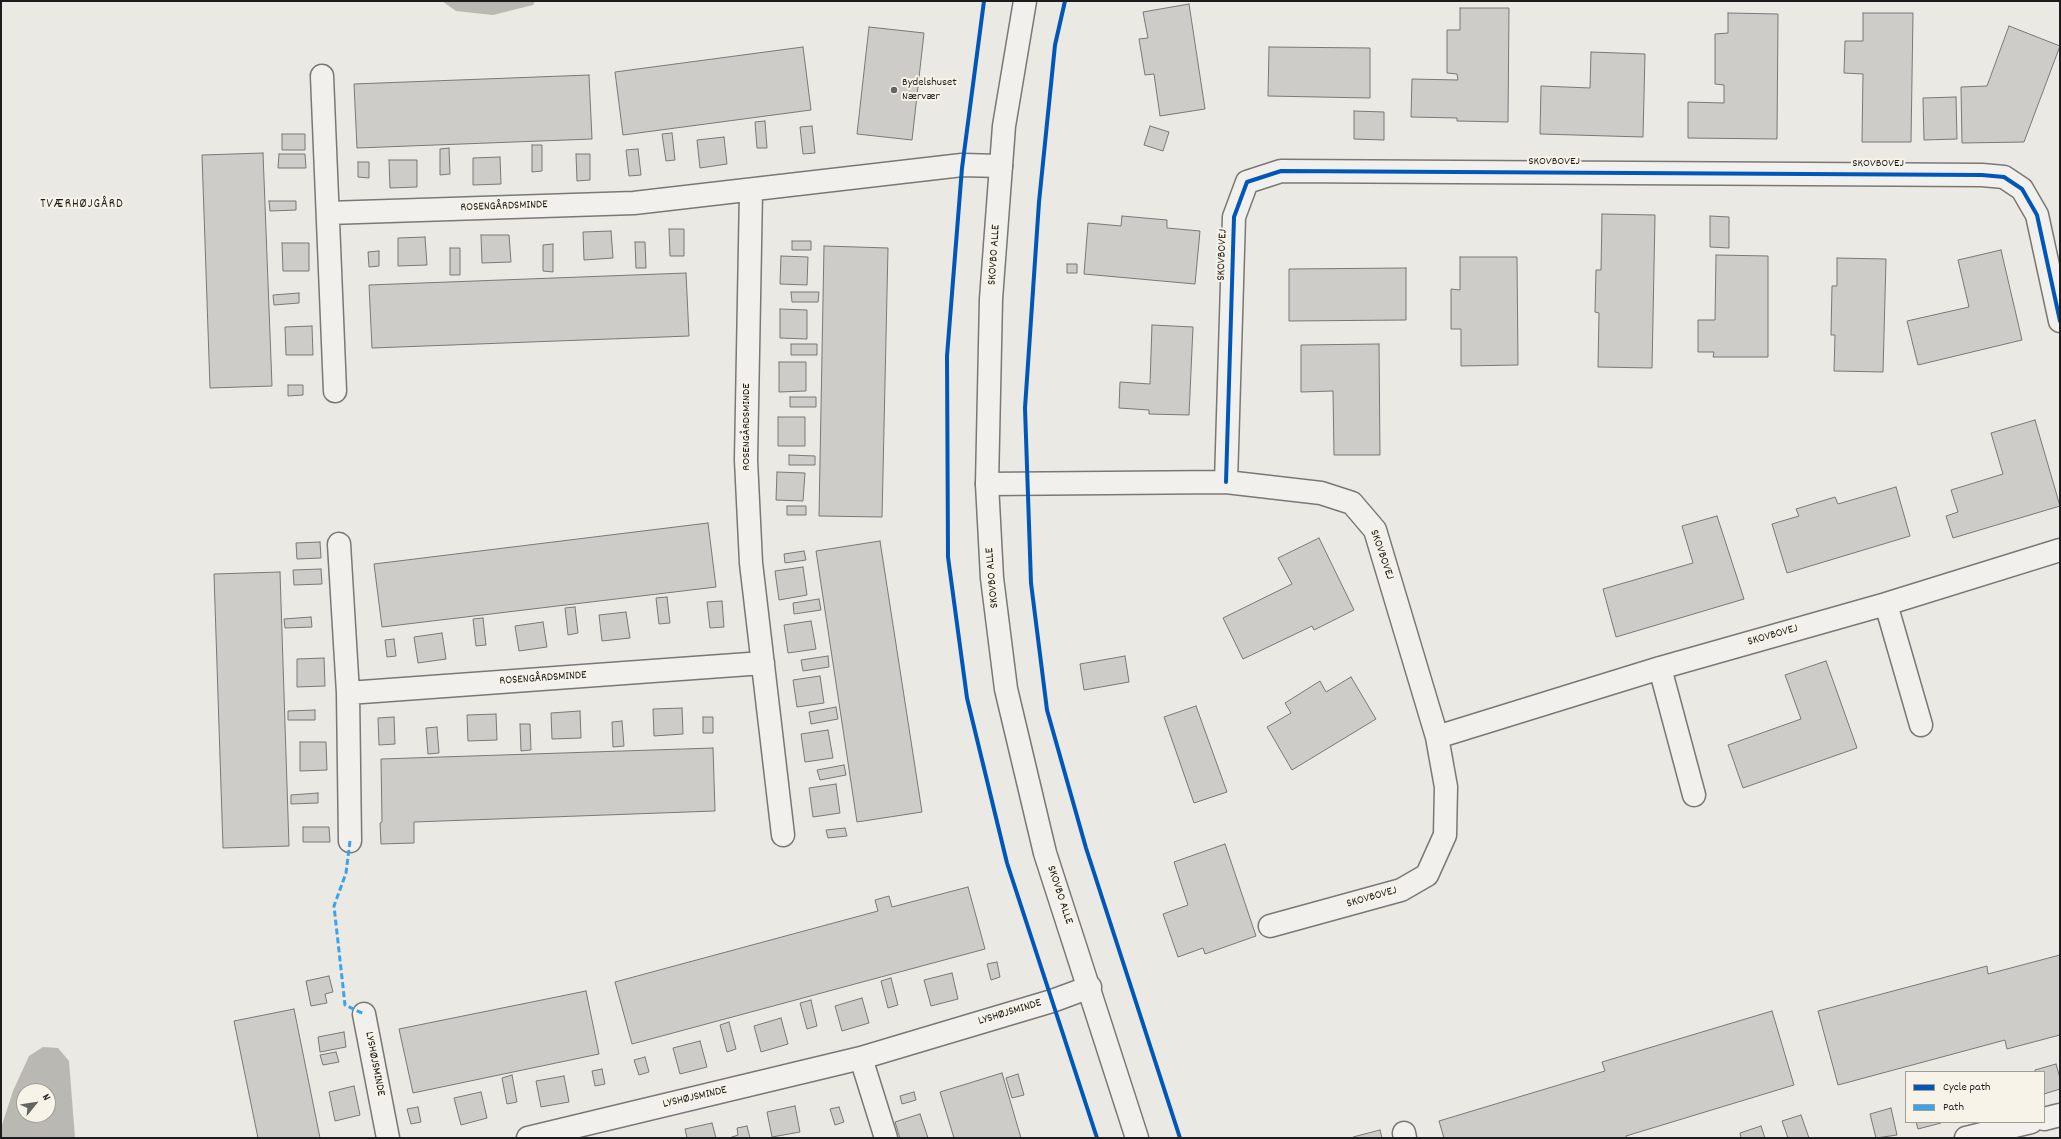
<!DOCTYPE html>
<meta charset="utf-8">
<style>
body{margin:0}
#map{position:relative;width:2061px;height:1139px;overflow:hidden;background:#eae9e4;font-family:Dekko,sans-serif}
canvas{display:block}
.frame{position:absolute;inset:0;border:2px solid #1c1c1c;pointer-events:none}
.legend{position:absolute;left:1905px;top:1071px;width:140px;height:52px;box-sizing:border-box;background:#f7f3e8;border:1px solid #9f9d96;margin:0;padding:5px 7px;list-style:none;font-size:12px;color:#1c1c1c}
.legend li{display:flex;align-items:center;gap:8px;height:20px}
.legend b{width:20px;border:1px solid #9f9d96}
.north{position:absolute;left:16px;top:1083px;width:40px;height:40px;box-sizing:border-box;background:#f7f3e8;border:1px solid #9f9d96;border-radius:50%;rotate:60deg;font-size:11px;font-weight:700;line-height:16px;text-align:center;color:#1c1c1c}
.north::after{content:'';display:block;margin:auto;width:14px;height:18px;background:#646462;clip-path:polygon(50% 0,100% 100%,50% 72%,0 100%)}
</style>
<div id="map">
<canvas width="2061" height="1139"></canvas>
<div class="frame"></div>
<ul class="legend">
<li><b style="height:5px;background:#0057b8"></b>Cycle path</li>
<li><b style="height:5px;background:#3da2ea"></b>Path</li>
</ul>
<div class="north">N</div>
</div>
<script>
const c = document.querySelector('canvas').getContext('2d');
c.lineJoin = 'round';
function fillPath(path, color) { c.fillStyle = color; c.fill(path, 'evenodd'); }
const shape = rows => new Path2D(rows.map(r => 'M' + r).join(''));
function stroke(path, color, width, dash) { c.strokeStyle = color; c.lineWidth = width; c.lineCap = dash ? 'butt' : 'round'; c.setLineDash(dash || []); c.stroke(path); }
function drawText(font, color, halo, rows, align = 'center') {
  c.font = font + ' Dekko,sans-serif'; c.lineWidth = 4; c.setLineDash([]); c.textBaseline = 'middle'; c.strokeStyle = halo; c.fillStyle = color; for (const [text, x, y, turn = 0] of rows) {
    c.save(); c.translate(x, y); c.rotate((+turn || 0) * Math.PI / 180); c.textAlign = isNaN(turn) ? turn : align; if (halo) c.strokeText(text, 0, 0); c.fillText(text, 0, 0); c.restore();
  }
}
const water = shape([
 [442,1,535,1,533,5,493,15,456,11],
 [43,1047,58,1048,69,1061,75,1138,1,1138,1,1128,13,1091,29,1056],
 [24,1091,48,1091,48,1115,24,1115]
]);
const building = shape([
 [1189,4,1205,109,1160,116,1154,74,1145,75,1139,39,1148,38,1143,12,1189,4],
 [1460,8,1509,8,1508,122,1457,121,1457,118,1411,117,1412,79,1458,80,1457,74,1447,73,1447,30,1460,30,1460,8],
 [1728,13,1778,14,1777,139,1688,138,1688,102,1724,103,1724,85,1715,84,1715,34,1728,33,1728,13],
 [1863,13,1913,13,1911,142,1862,142,1863,74,1844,73,1845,41,1863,41,1863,13],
 [2009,26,2060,46,2024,142,1962,143,1961,87,1987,86,2009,26],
 [869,27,924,33,912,140,857,134,869,27],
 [803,47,811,110,623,135,615,72,803,47],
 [1269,47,1370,48,1370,98,1268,96,1269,47],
 [1591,52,1645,54,1643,137,1540,134,1541,86,1590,88,1591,52],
 [589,75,592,139,357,148,354,84,589,75],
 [1956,97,1957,139,1924,140,1923,98,1956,97],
 [1354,111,1384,112,1384,140,1354,139,1354,111],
 [765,121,767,148,757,148,755,122,765,121],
 [812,126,815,153,803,154,800,127,812,126],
 [1150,126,1169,132,1163,151,1144,145,1150,126],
 [672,133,675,160,666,161,662,134,672,133],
 [282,134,305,134,305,150,282,150,282,134],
 [724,137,727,164,700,168,697,140,724,137],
 [532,145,542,145,542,171,532,172,532,145],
 [449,148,450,174,440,175,440,149,449,148],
 [638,149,641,175,629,176,626,150,638,149],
 [263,153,272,386,210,388,202,155,263,153],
 [279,154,305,154,306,168,278,168,279,154],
 [576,154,590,154,590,180,577,181,576,154],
 [500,157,501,184,473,185,473,158,500,157],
 [389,160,417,160,417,187,390,188,389,160],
 [358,162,369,162,369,178,358,177,358,162],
 [269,201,296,201,296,210,270,211,269,201],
 [1602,214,1655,215,1652,368,1598,367,1599,313,1595,312,1596,270,1601,270,1602,214],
 [1122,216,1167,220,1167,228,1200,231,1195,284,1084,274,1088,223,1121,226,1122,216],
 [1710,216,1729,217,1729,248,1710,247,1710,216],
 [669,229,684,229,684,256,670,256,669,229],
 [611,231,613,258,584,260,583,232,611,231],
 [481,235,509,235,511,262,482,263,481,235],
 [425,237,427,265,398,266,398,238,425,237],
 [792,241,811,241,811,250,792,250,792,241],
 [635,242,645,242,646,268,636,268,635,242],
 [282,243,309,243,309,271,283,271,282,243],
 [553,244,553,272,543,271,543,245,553,244],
 [824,246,888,248,882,517,819,516,824,246],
 [450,248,460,248,460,275,450,275,450,248],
 [2001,250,2022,340,1918,365,1907,321,1969,307,1958,260,2001,250],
 [379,251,379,266,369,267,368,252,379,251],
 [1716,255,1768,256,1768,357,1713,357,1714,352,1698,352,1698,320,1715,320,1716,255],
 [781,256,808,257,807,285,780,284,781,256],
 [1460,257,1517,257,1518,365,1461,366,1461,329,1451,329,1451,289,1460,290,1460,257],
 [1837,258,1886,259,1883,372,1834,371,1835,335,1831,335,1832,286,1837,286,1837,258],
 [1067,264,1077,264,1077,273,1067,273,1067,264],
 [1406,268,1406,320,1289,321,1289,269,1406,268],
 [686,273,689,336,372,348,369,285,686,273],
 [791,292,819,292,818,302,792,302,791,292],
 [299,293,299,303,274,305,273,295,299,293],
 [780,309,807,310,807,339,780,338,780,309],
 [1152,325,1193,327,1189,415,1149,414,1149,410,1119,408,1120,382,1150,384,1152,325],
 [312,326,313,355,286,355,285,327,312,326],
 [791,344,817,344,817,355,791,355,791,344],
 [1379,344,1380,455,1334,455,1333,391,1301,392,1301,345,1379,344],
 [779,362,806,362,806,391,779,392,779,362],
 [288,385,303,385,303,395,288,396,288,385],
 [790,397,816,397,816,407,790,407,790,397],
 [778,417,805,417,805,446,778,446,778,417],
 [2035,420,2060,506,1953,538,1946,516,1958,512,1951,490,2003,474,1991,433,2035,420],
 [789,455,815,456,815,465,789,465,789,455],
 [777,472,805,473,803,501,776,500,777,472],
 [1896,487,1910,536,1787,573,1772,524,1799,516,1796,509,1835,497,1838,504,1896,487],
 [787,506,806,506,806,515,787,515,787,506],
 [1717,516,1744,599,1616,637,1603,589,1693,563,1682,526,1717,516],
 [708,523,716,587,382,627,374,564,708,523],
 [1319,538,1354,610,1314,630,1312,626,1243,659,1223,618,1292,584,1278,558,1319,538],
 [880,541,922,812,857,822,816,551,880,541],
 [320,542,321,558,297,559,296,543,320,542],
 [804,551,806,560,785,563,784,554,804,551],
 [803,567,807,595,779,600,775,571,803,567],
 [321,569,322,584,294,585,293,570,321,569],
 [280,572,289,846,223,848,214,574,280,572],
 [667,597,670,623,659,624,656,598,667,597],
 [819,599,821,610,794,614,793,603,819,599],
 [722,601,724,627,710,628,707,602,722,601],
 [575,607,578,633,568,635,565,608,575,607],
 [626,612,630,638,602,641,599,615,626,612],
 [311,617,312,627,285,628,284,619,311,617],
 [483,618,486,645,476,646,473,619,483,618],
 [811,621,816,649,788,653,784,625,811,621],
 [543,622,547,647,519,651,515,626,543,622],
 [442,633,446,659,418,663,414,637,442,633],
 [394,639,396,656,387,657,385,640,394,639],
 [828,656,829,667,803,671,801,660,828,656],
 [1125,656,1129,682,1084,690,1080,664,1125,656],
 [324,658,325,686,297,687,297,659,324,658],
 [1826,661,1857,748,1743,788,1728,745,1801,719,1785,675,1826,661],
 [820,676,824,703,797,707,793,680,820,676],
 [1351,677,1376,719,1292,770,1267,727,1291,713,1285,703,1320,681,1326,692,1351,677],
 [1196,706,1227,792,1194,803,1164,717,1196,706],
 [836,707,838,719,811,724,809,712,836,707],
 [682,708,683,734,654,736,653,709,682,708],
 [315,710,315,720,288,720,288,711,315,710],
 [580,711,581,738,552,739,551,713,580,711],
 [496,714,497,740,468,741,467,715,496,714],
 [394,717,395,744,379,745,378,718,394,717],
 [703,717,713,717,713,733,703,733,703,717],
 [622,721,624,746,613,747,612,722,622,721],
 [520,724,530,724,531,750,521,751,520,724],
 [437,727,439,753,428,754,426,728,437,727],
 [828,730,833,758,805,762,801,734,828,730],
 [300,742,326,742,327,770,300,771,300,742],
 [713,748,715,811,414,822,414,843,381,844,380,823,382,822,381,759,713,748],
 [844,765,846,775,820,780,817,770,844,765],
 [836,784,840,813,813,817,809,788,836,784],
 [318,793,318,803,291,804,291,795,318,793],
 [303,827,329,827,330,842,303,842,303,827],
 [845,828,847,836,828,838,826,830,845,828],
 [1225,844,1256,936,1205,954,1203,948,1178,957,1163,914,1188,905,1174,862,1225,844],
 [968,887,985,949,632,1044,615,982,878,911,875,900,889,896,892,907,968,887],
 [2060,955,2060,1035,2007,1049,2005,1040,1838,1085,1818,1011,1987,966,1988,974,2060,955],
 [997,962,1000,977,991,980,987,964,997,962],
 [952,973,958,999,931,1006,924,980,952,973],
 [329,976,333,992,325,994,327,1003,311,1006,306,981,329,976],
 [891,978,898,1005,888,1008,881,981,891,978],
 [586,991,599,1054,413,1093,399,1029,586,991],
 [862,998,869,1023,842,1031,835,1006,862,998],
 [811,1000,817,1026,807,1029,800,1003,811,1000],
 [294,1009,320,1138,258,1138,234,1021,294,1009],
 [1772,1011,1794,1085,1626,1136,1627,1138,1444,1138,1439,1121,1605,1071,1602,1062,1772,1011],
 [781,1018,788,1044,761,1052,754,1026,781,1018],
 [729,1022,736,1049,727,1052,720,1025,729,1022],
 [344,1032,346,1047,320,1052,318,1037,344,1032],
 [700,1041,707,1067,680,1074,673,1048,700,1041],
 [336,1052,339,1062,323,1065,320,1055,336,1052],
 [645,1057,649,1072,639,1075,634,1060,645,1057],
 [2056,1064,2060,1078,2060,1089,2044,1094,2044,1072,2035,1072,2035,1070,2056,1064],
 [602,1069,605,1084,595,1086,592,1071,602,1069],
 [1002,1073,1021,1138,954,1138,940,1092,1002,1073],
 [1018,1074,1024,1095,1012,1098,1006,1078,1018,1074],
 [512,1075,517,1102,507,1104,502,1078,512,1075],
 [564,1076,569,1102,541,1107,536,1081,564,1076],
 [354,1086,360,1115,335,1121,329,1092,354,1086],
 [481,1092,487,1118,461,1125,454,1098,481,1092],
 [914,1092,916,1100,902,1104,900,1096,914,1092],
 [795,1106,800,1132,772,1137,767,1112,795,1106],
 [418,1107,421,1122,411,1124,407,1109,418,1107],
 [839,1107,844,1122,835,1125,830,1109,839,1107],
 [1891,1108,1897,1135,1876,1138,1870,1114,1891,1108],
 [920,1114,928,1138,900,1138,895,1122,920,1114],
 [1801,1115,1809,1138,1788,1138,1782,1121,1801,1115],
 [1916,1122,1941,1122,1941,1123,1918,1129,1916,1122],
 [712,1123,716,1138,687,1138,685,1129,712,1123],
 [747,1126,750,1138,729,1138,738,1135,737,1128,747,1126],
 [1761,1126,1765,1138,1741,1138,1740,1133,1761,1126],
 [1380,1130,1382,1138,1353,1138,1353,1137,1380,1130]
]);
const minor = shape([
 [322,76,335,391],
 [751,191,746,460,751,563,783,835],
 [328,213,634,203,962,165,1001,166],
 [1226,482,1234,217,1247,182,1281,171,1982,175,2004,177,2022,189,2037,215,2060,321],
 [987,484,1226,482,1321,493,1352,503,1375,530,1437,737,1446,787,1445,835,1427,875,1401,890,1270,926],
 [339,544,348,693,350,841],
 [1886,604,1921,725],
 [1660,668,1694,795],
 [348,693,763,663],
 [1437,737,1660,668,1886,604,2060,550],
 [364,1014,388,1138],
 [861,1058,886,1138],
 [2044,1119,2060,1115],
 [1404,1133,1405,1138],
 [528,1138,861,1058,1052,1001,1090,987],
 [1966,1138,2031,1122]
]);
const tertiary = shape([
 [1025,1,1004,126,991,299,987,484,992,578,1006,689,1045,853,1137,1138]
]);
const quiet = shape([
 [350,841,346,873,334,906,345,1005,364,1014]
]);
const cycleway = shape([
 [984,1,962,168,947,356,948,557,967,698,1007,863,1097,1138],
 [1065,1,1055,45,1039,202,1025,408,1031,583,1047,710,1086,848,1180,1138],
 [1226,482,1234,217,1247,182,1281,171,1982,175,2004,177,2022,189,2037,215,2060,321]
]);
const markers = [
 [894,90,4,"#646462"]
];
const poiNames = [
 ["Bydelshuset",902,83],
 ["Nærvær",902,97]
];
const streetNames = [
 ["SKOVBOVEJ",1554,162],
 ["SKOVBOVEJ",1878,164],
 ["ROSENGÅRDSMINDE",504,207,-2],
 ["SKOVBO ALLE",995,255,-86],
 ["SKOVBOVEJ",1223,255,-88],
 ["ROSENGÅRDSMINDE",747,427,-90],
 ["SKOVBOVEJ",1381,555,71],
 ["SKOVBO ALLE",993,578,-95],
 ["SKOVBOVEJ",1773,636,-16],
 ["ROSENGÅRDSMINDE",543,679,-4],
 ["SKOVBO ALLE",1059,895,72],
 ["SKOVBOVEJ",1372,898,-16],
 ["LYSHØJSMINDE",1010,1013,-17],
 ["LYSHØJSMINDE",374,1064,79],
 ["LYSHØJSMINDE",695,1098,-13]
];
const neighbourhoodNames = [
 ["TVÆRHØJGÅRD",82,205]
];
fillPath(water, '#bab8b2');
fillPath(building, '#cdccc9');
stroke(building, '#797876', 1);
stroke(minor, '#797876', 25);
stroke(tertiary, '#797876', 25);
stroke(minor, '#f1f0ec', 22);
stroke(tertiary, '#f1f0ec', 22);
stroke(quiet, '#3da2ea', 3, [6, 3]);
stroke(cycleway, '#0057b8', 4);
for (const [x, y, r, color] of markers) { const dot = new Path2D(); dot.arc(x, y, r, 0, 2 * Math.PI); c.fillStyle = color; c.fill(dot); stroke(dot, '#f7f3e8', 1.5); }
drawText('12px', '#1c1c1c', '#f7f3e8', poiNames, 'left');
drawText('12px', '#1c1c1c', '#f7f3e8', streetNames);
c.letterSpacing = '1px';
drawText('13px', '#1c1c1c', '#f7f3e8', neighbourhoodNames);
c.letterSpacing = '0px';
</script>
